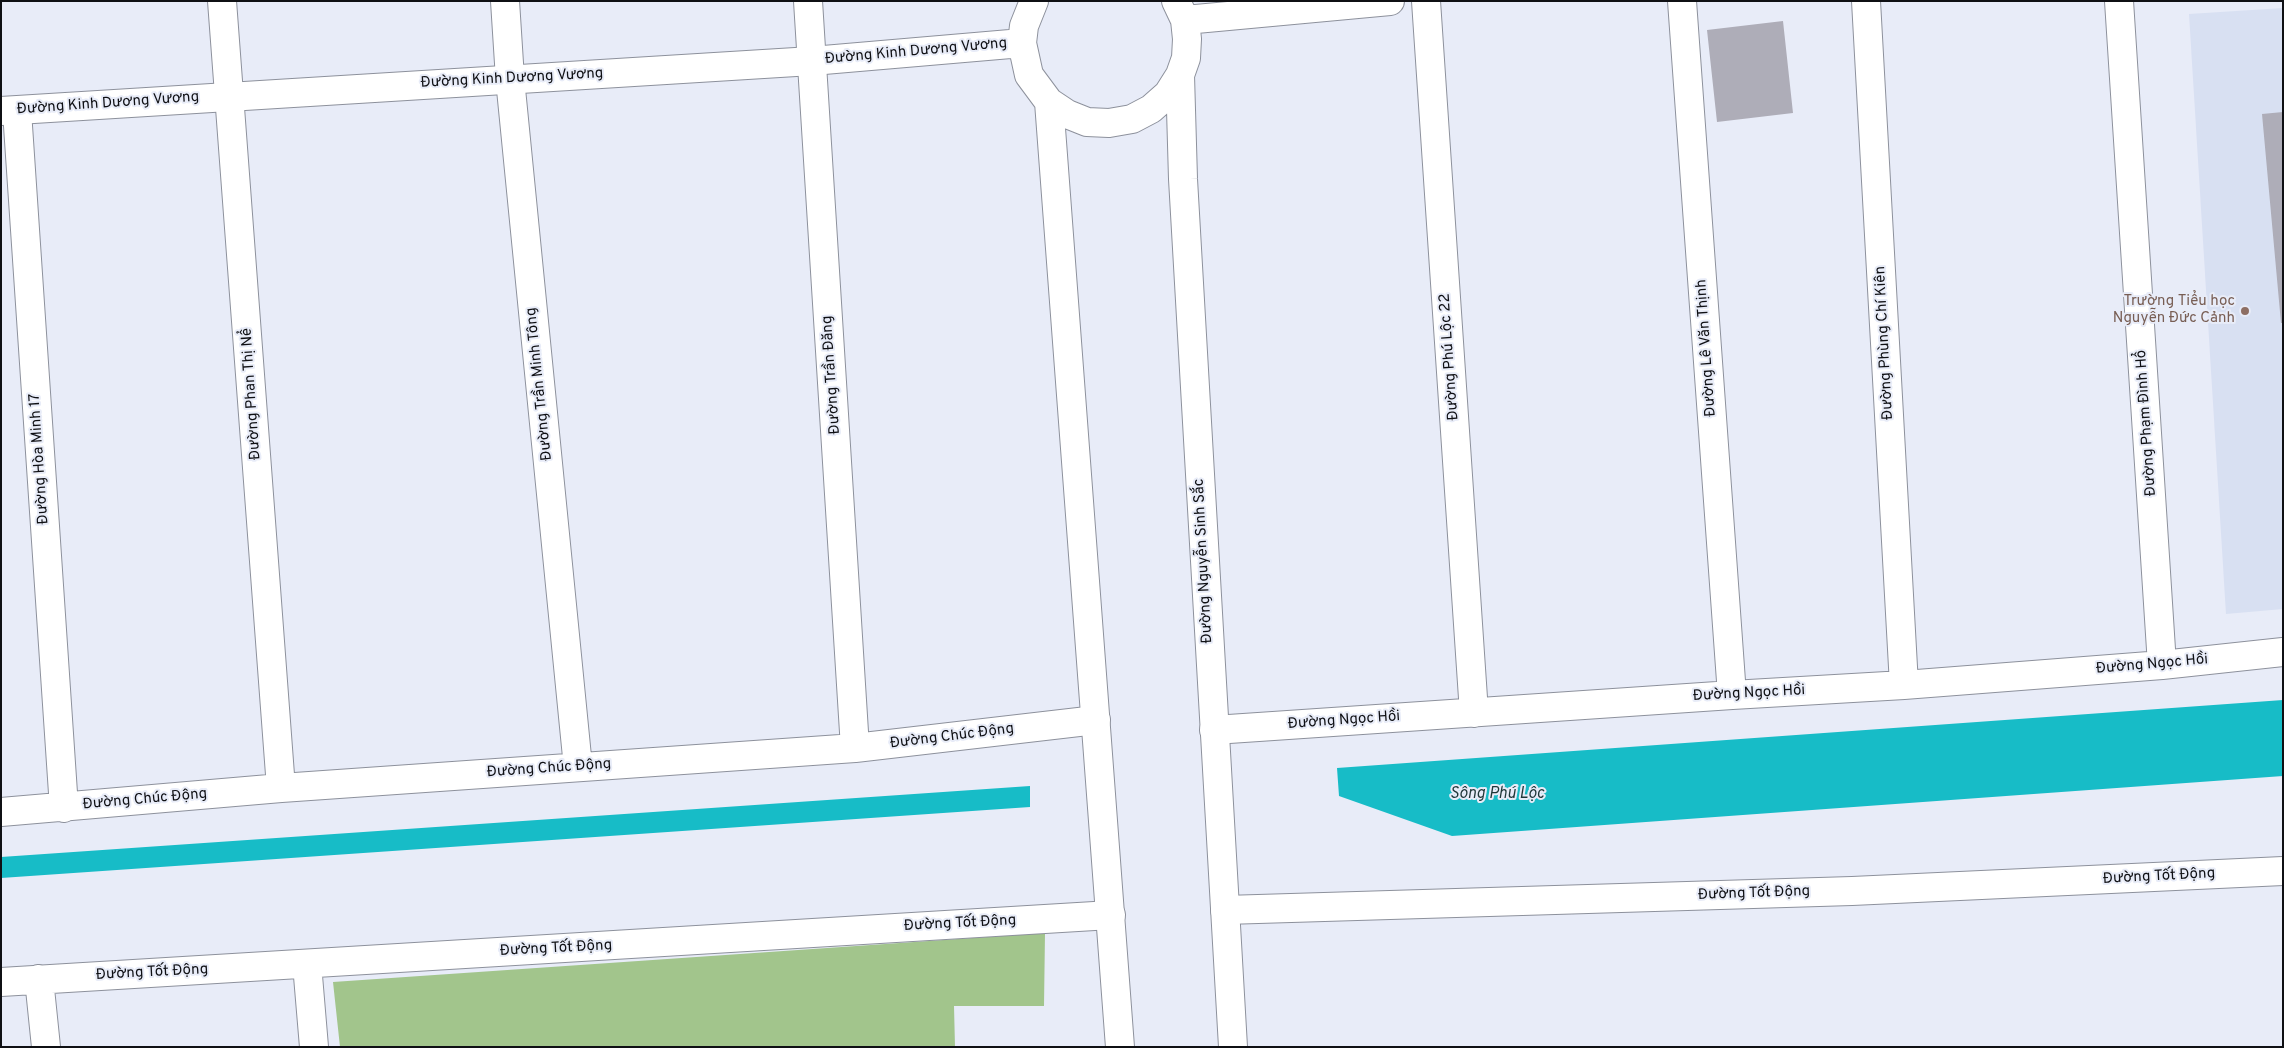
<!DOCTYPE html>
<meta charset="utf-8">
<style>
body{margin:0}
#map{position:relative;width:2284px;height:1048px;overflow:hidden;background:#e8ecf8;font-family:Overpass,sans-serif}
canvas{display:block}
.frame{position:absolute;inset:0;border:2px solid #0f1014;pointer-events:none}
</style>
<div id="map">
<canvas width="2284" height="1048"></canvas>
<div class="frame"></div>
</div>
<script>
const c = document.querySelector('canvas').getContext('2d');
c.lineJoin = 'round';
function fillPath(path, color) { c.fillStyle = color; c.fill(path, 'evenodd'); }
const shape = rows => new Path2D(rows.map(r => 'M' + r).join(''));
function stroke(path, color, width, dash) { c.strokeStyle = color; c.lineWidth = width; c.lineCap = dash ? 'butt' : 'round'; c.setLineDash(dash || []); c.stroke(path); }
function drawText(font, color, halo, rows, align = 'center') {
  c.font = font + ' Overpass,sans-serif'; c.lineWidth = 4; c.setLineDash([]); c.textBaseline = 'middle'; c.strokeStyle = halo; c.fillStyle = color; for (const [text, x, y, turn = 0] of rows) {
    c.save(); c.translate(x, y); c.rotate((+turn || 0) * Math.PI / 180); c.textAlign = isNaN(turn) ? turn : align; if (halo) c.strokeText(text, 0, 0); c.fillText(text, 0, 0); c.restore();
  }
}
const built = shape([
 [2283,8,2283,609,2226,614,2189,14]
]);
const green = shape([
 [1045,933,1044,1006,954,1006,955,1047,340,1047,333,982]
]);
const water = shape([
 [2283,700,2283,776,1452,836,1339,796,1337,768],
 [1030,786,1030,807,1,878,1,857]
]);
const building = shape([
 [1783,21,1793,113,1717,122,1707,30],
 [2283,112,2283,323,2281,323,2262,114]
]);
const street = shape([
 [222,1,281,788],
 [505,1,510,79,578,767],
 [808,1,855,748],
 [1426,1,1474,713],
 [1682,1,1732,695],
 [1866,1,1904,685],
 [2119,1,2162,665],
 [17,111,64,808],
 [1214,730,1732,695,1904,685,2162,665,2283,652],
 [1,812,281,788,855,748,1096,720],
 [1225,910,1852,891,2283,871],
 [307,964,314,1047],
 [39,979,46,1047],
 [1,982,1111,915]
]);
const secondary = shape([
 [1034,1,1024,26,1022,43,1029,75,1049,102,1067,114,1087,122,1109,123,1132,119,1151,109,1168,94,1180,75,1186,58,1187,39,1185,20,1176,1],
 [1185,20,1390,1],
 [1180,75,1183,179,1233,1047],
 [1049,102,1120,1047],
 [1,111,812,61,1022,43]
]);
const markers = [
 [2245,311,5,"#8d6e63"]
];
const streetNames = [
 ["Đường Kinh Dương Vương",916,52,-5],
 ["Đường Kinh Dương Vương",512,79,-3],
 ["Đường Kinh Dương Vương",108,104,-4],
 ["Đường Phùng Chí Kiên",1885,343,-93],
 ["Đường Lê Văn Thịnh",1707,348,-94],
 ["Đường Phú Lộc 22",1450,357,-94],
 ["Đường Trần Đăng",832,375,-94],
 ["Đường Trần Minh Tông",540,384,-96],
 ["Đường Phan Thị Nể",252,394,-94],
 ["Đường Phạm Đình Hổ",2147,423,-94],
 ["Đường Hòa Minh 17",40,459,-94],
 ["Đường Nguyễn Sinh Sắc",1204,561,-93],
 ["Đường Ngọc Hồi",2152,665,-5],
 ["Đường Ngọc Hồi",1749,694,-3],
 ["Đường Ngọc Hồi",1344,721,-4],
 ["Đường Chúc Động",952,737,-7],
 ["Đường Chúc Động",549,769,-4],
 ["Đường Chúc Động",145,800,-5],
 ["Đường Tốt Động",2159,877,-3],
 ["Đường Tốt Động",1754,894,-2],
 ["Đường Tốt Động",960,924,-3],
 ["Đường Tốt Động",556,949,-3],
 ["Đường Tốt Động",152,973,-3]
];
const educationNames = [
 ["Trường Tiểu học",2235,302],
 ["Nguyễn Đức Cảnh",2235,319]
];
const waterNames = [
 ["Sông Phú Lộc",1497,795]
];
fillPath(built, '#d8e0f2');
fillPath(green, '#a2c58c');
fillPath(water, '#17bcc7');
fillPath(building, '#aeadb8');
stroke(street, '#8d919c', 30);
stroke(secondary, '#8d919c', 30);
stroke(street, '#fff', 28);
stroke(secondary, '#fff', 28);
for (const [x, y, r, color] of markers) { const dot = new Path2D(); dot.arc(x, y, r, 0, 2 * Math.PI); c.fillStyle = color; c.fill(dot); stroke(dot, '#e8ecf8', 2); }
drawText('15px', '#0f1014', '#e8ecf8', streetNames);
drawText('15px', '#785e54', '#e8ecf8', educationNames, 'right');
drawText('italic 16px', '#1f3738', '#e8ecf8', waterNames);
</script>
